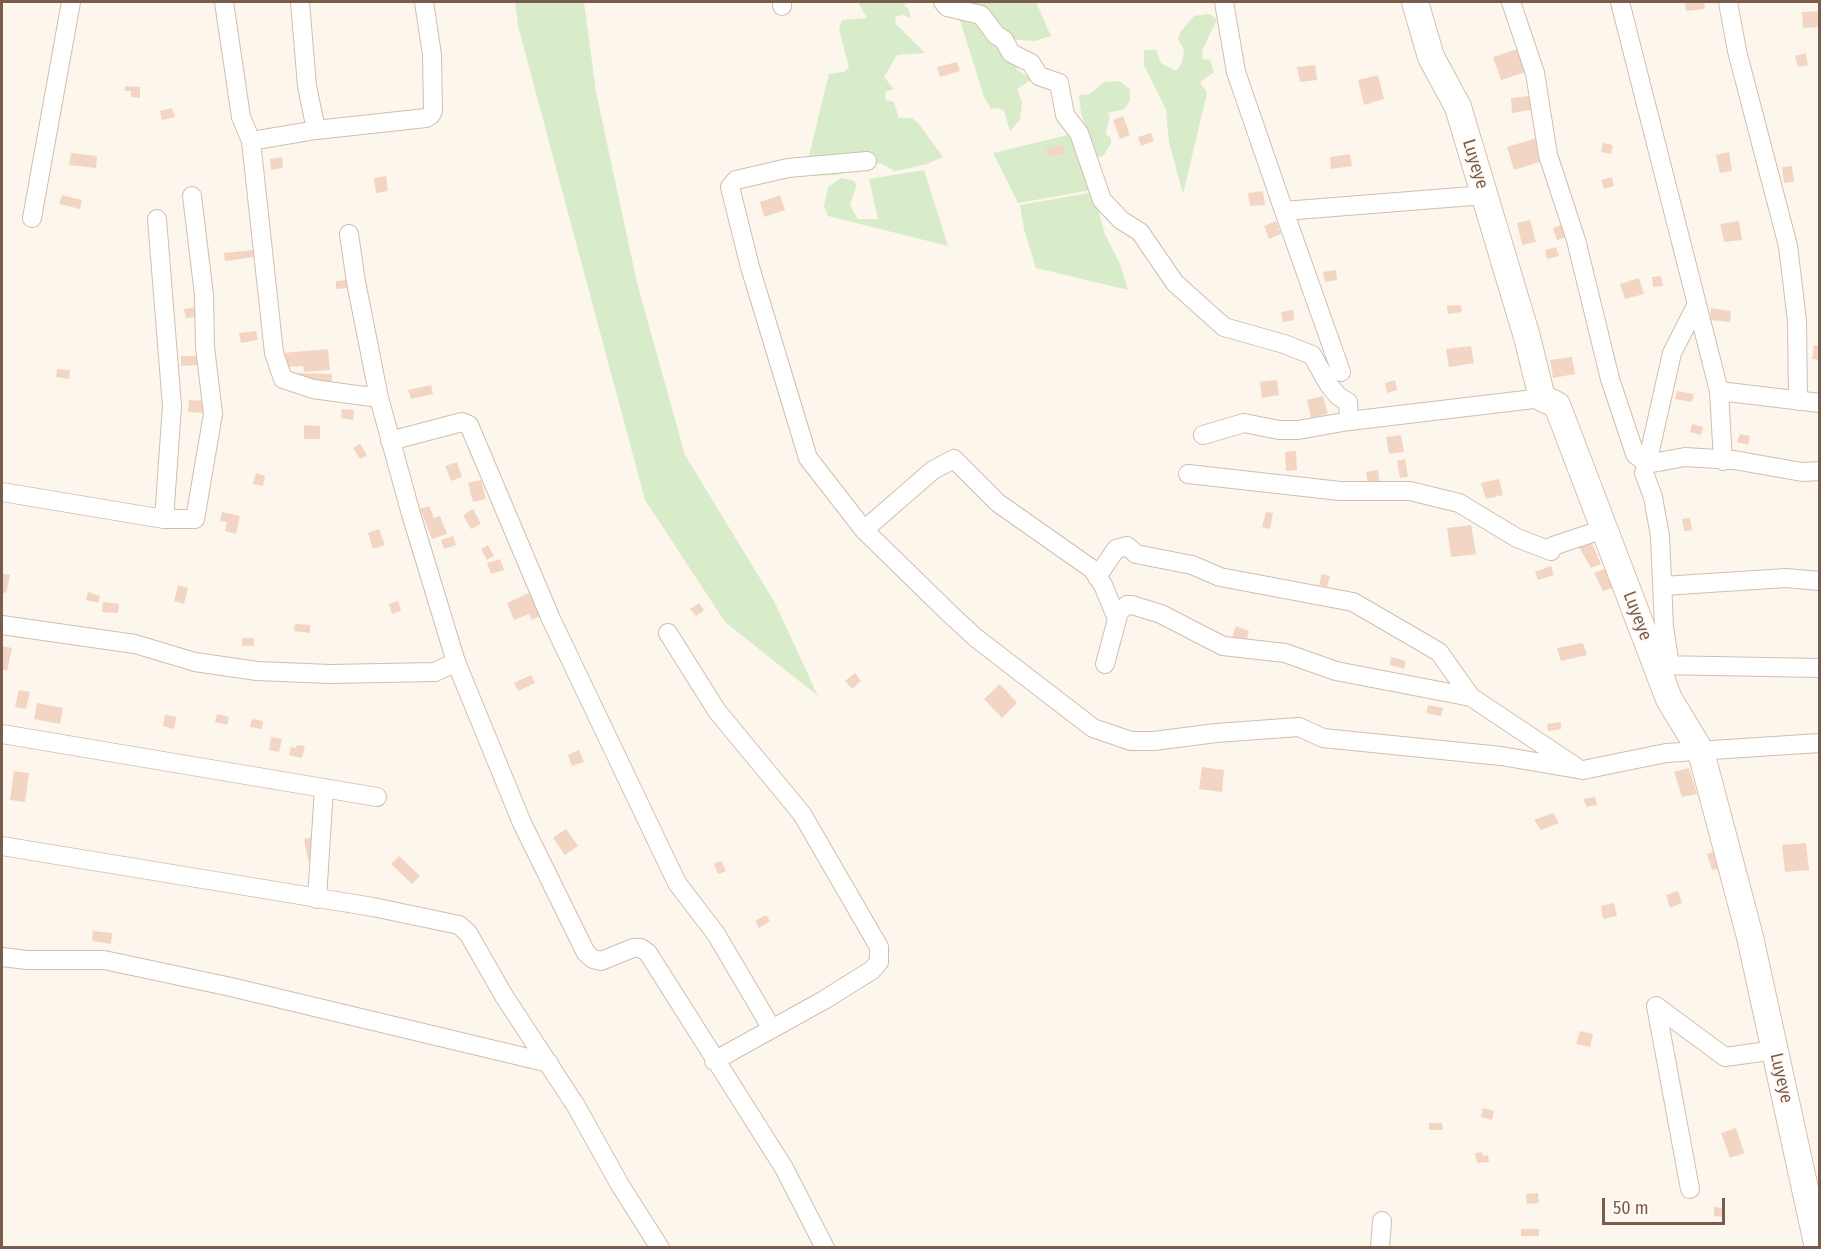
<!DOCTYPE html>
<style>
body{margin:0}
#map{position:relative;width:1821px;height:1249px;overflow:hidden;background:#fdf6ec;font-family:"Fira Sans Condensed",sans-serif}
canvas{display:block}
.frame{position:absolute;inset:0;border:3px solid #7a5c4d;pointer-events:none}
.scale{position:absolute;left:1602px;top:1198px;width:123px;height:27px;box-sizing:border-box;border:3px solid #7a5c4d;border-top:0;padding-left:8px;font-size:18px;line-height:21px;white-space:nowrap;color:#7a5c4d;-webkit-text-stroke:4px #fffaf3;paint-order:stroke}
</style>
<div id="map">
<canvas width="1821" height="1249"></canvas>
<div class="frame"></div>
<div class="scale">50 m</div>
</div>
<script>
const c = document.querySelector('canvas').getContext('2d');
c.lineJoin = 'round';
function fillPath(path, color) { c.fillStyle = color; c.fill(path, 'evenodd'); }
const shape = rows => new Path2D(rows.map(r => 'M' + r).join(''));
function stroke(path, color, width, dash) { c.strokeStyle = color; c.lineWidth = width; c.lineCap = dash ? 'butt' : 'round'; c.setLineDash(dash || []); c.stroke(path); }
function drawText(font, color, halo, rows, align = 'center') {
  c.font = font + ' "Fira Sans Condensed",sans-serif'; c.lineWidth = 4.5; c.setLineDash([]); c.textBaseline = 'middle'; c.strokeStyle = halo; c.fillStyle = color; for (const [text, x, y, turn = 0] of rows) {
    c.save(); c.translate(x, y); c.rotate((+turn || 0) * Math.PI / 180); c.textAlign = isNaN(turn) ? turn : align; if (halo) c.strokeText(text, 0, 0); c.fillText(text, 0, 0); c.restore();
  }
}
const green = shape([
 [515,2,584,2,596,92,637,283,685,455,775,603,818,696,725,622,645,500,518,26],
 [858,2,908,2,904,6,908,8,911,18,903,15,895,17,896,24,925,53,897,55,884,77,894,89,885,92,886,100,894,102,899,118,912,118,919,124,943,157,927,164,895,171,880,163,837,175,804,176,829,74,844,72,849,68,839,29,842,20,867,18],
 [946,2,1036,2,1051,36,1035,41,1008,39,1022,62,1016,69,1032,79,1017,89,1022,102,1020,120,1010,131,1004,111,998,108,991,109,984,97,959,17],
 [1209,14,1217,19,1202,51,1203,59,1210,60,1214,72,1200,82,1207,93,1183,194,1169,142,1166,110,1144,65,1144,50,1156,50,1161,63,1176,71,1182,63,1184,50,1178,39,1181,31,1194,16],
 [1119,81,1130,89,1130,100,1125,109,1107,113,1110,115,1106,134,1111,138,1111,144,1103,156,1096,157,1081,113,1079,95,1090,94,1104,82],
 [1076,133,1092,190,1018,203,993,153],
 [924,170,948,246,828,216,824,206,828,187,841,178,855,181,856,187,850,205,854,213,858,219,878,219,869,179],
 [1094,192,1104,232,1120,264,1128,290,1036,268,1024,229,1020,205]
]);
const building = shape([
 [1685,2,1704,2,1705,9,1686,11],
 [1820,11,1820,27,1803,28,1802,12],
 [1518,49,1526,72,1501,80,1493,57],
 [1806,53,1808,65,1798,67,1795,56],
 [957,62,960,71,940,77,937,67],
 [1315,65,1317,80,1300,82,1297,67],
 [1378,75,1384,99,1364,105,1358,80],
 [125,86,140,87,140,98,131,97,131,91,125,91],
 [1529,96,1531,110,1512,113,1511,98],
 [172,108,175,117,162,120,160,111],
 [1123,116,1130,135,1120,139,1113,120],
 [1151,133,1154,141,1141,146,1138,137],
 [1540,137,1546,160,1514,170,1507,147],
 [1603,143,1613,145,1611,154,1601,152],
 [1063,145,1065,154,1048,157,1046,148],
 [1729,152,1732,171,1720,173,1716,155],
 [71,153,97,156,96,168,69,165],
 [1350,154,1352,166,1331,169,1330,157],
 [282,157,283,168,271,170,270,159],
 [1792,166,1794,182,1784,183,1782,167],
 [386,176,388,191,376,193,374,178],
 [1612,177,1614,186,1604,189,1601,180],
 [1263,191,1265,205,1250,206,1248,193],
 [62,195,82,200,80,209,59,204],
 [780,195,785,210,764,217,760,202],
 [1530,220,1536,242,1522,245,1517,223],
 [1276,221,1281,234,1269,239,1264,226],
 [1739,221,1742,240,1724,242,1720,224],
 [1564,224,1568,236,1557,240,1553,228],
 [1556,247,1559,256,1547,259,1545,250],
 [253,250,254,257,225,261,224,253],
 [1336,270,1337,280,1325,282,1323,272],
 [1661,276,1663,286,1653,287,1652,277],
 [1639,278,1644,294,1625,299,1620,284],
 [347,280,348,288,336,289,336,281],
 [1461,305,1462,312,1448,314,1447,306],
 [202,306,204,316,186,318,184,309],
 [1711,308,1731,311,1730,322,1710,320],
 [1293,310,1294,320,1283,322,1281,312],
 [256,331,258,340,241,343,239,333],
 [1814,345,1820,346,1819,360,1812,359],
 [1471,346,1474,363,1449,367,1446,349],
 [328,349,330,370,304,372,303,366,284,367,283,353],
 [181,356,197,356,197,365,181,366],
 [1572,357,1575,374,1553,378,1550,360],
 [57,369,70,370,69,379,56,377],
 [297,373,332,374,332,383,297,382],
 [1277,380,1279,395,1262,398,1260,382],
 [1395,380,1397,390,1387,393,1385,383],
 [431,385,433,394,411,399,408,390],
 [1677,391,1694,394,1692,402,1675,399],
 [1323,396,1328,414,1311,418,1307,400],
 [189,400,207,401,207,413,188,412],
 [342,409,354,410,353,420,341,418],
 [1692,424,1703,427,1701,435,1690,432],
 [304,425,320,426,320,439,304,439],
 [1740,434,1750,436,1748,445,1737,442],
 [1401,435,1404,452,1389,454,1386,437],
 [360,444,367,455,360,459,353,448],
 [1296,451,1297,470,1286,471,1285,452],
 [1405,459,1408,477,1400,478,1397,461],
 [457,462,462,477,451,481,445,466],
 [1378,470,1380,485,1368,487,1366,472],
 [256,473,265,476,263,486,253,484],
 [1499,479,1503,495,1486,499,1481,483],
 [481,480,486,499,473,502,468,483],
 [429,506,434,518,440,516,447,534,432,539,420,509],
 [473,509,481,524,471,529,463,515],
 [222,512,240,516,236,534,225,531,227,522,220,521],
 [1266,512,1273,513,1270,529,1262,527],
 [1690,518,1692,530,1684,531,1682,519],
 [1471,525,1476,554,1451,557,1447,528],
 [379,529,385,545,373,549,368,533],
 [453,536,456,545,444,549,441,540],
 [1591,541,1601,564,1591,568,1579,547],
 [488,545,494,556,487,560,481,549],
 [500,559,504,570,491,574,487,563],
 [1551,566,1554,575,1538,580,1535,572],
 [1605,569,1613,588,1603,591,1594,573],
 [2,574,10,575,6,593,2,592],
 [1322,574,1330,576,1327,587,1319,585],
 [178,585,188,588,184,604,174,601],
 [88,592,100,596,98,603,86,600],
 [531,592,541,616,532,620,529,614,514,620,507,603],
 [398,601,401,611,392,614,389,604],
 [103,602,119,604,118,613,102,612],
 [699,603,704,610,696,616,690,609],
 [295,624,310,625,310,633,294,631],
 [1236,626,1249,631,1246,642,1232,638],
 [242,638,254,638,254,646,242,646],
 [1583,643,1587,655,1561,661,1557,648],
 [2,646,12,648,7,671,2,669],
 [1391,657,1406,661,1404,669,1390,665],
 [855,673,861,681,852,689,845,681],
 [531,675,535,683,518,691,514,683],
 [1000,684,1017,703,1002,718,984,699],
 [19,690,30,692,26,709,15,707],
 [37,703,63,708,60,724,34,719],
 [1428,705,1443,708,1441,716,1426,713],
 [217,714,229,717,227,725,215,722],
 [165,715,176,717,174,729,163,726],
 [252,719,263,721,262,729,250,727],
 [1561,722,1561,729,1548,731,1547,724],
 [271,737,282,739,279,752,269,750],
 [297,745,305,746,302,758,289,755,291,747,296,748],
 [579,750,584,762,572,766,568,755],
 [1202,767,1224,770,1222,792,1199,789],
 [1689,768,1697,794,1682,797,1674,772],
 [14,771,29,773,25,802,10,800],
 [1595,797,1597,805,1587,807,1583,799],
 [1553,813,1559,823,1541,830,1534,820],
 [566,829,578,846,565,855,553,838],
 [315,837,319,858,308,860,304,839],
 [1806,843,1809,870,1785,872,1782,845],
 [1717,851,1722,868,1712,870,1707,854],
 [399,856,420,876,412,884,391,864],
 [721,861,726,871,718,874,714,864],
 [1678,891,1682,903,1670,908,1666,895],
 [1614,903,1617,916,1603,919,1601,906],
 [766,915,770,921,759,928,755,921],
 [93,931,112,933,111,944,92,941],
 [1580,1031,1593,1034,1590,1047,1576,1044],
 [1483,1108,1494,1111,1492,1120,1481,1117],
 [1429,1123,1442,1123,1443,1130,1429,1130],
 [1736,1128,1744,1153,1730,1158,1721,1133],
 [1482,1152,1483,1156,1488,1155,1489,1162,1477,1163,1475,1153],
 [1538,1193,1539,1203,1527,1204,1526,1194],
 [1714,1207,1724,1208,1724,1217,1714,1216],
 [1521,1229,1539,1229,1539,1236,1521,1236]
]);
const street = shape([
 [224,2,241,117,251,141,274,353,283,379,313,389,379,398,411,514,456,662,522,823,586,953,593,959,601,961,633,948,641,948,648,953,784,1168,825,1248],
 [782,2,782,6],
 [943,2,947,7,981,15,996,35,1004,40,1011,53,1031,63,1039,76,1059,83,1065,115,1079,133,1102,200,1121,220,1140,232,1175,283,1224,327,1284,344,1312,355,1329,385,1338,396,1348,402,1349,421],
 [1224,2,1236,72,1284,211,1485,195],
 [1511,2,1535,73,1548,155,1576,240,1610,379,1635,454,1647,464,1644,473,1653,497,1660,536,1664,627,1670,666],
 [1620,2,1719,391,1723,461],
 [1728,2,1737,51,1788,246,1797,321,1798,401],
 [316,130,426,118,431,115,433,111,432,55,424,2],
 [251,141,316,130,307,86,300,2],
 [867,161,788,168,736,180,730,187,750,267,808,458,864,530,949,613,976,638,1093,728,1131,741,1154,741,1216,733,1299,727,1323,738,1501,756,1583,770,1666,753,1820,743],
 [1284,211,1341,372],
 [32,218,71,2],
 [157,219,172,406,164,519],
 [349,234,356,282,379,398],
 [1697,304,1672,353,1647,464,1685,457,1734,460,1802,472,1820,471],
 [1719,391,1820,403],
 [1203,435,1244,423,1279,430,1298,430,1349,421,1542,398],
 [390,441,462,422,469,425,551,619,677,883,716,934,772,1029],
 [1188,474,1340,491,1410,491,1459,503,1517,538,1551,551,1553,546,1604,529],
 [2,492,164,519,195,519,213,414,205,347,204,295,192,196],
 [864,530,933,470,954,459,998,503,1092,569,1103,585,1117,619],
 [1097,577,1116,549,1127,546,1136,554,1192,565,1220,577,1353,602,1439,652,1471,697],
 [1663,586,1786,578,1820,581],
 [2,625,135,644,195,662,257,671,330,674,435,672,456,662],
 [668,633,717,711,802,814,879,947,879,962,872,970,824,1000,714,1061],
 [1105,664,1119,612,1127,605,1132,605,1161,614,1223,646,1285,653,1336,671,1471,697,1576,767],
 [1659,665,1820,668],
 [2,734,377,797],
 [2,846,373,907,459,925,468,933,504,996,576,1106,620,1185,660,1248],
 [317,899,324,788],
 [2,957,27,960,104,960,231,987,549,1063],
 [1690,1189,1656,1006,1725,1057,1775,1050],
 [1380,1248,1382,1221]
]);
const secondary = shape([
 [1415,2,1431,57,1458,107,1527,337,1542,398,1557,405,1669,699,1701,752,1750,937,1818,1248]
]);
const streetNames = [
 ["Luyeye",1475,164,73],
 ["Luyeye",1637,616,69],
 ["Luyeye",1781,1078,77]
];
fillPath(green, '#d8ecc9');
fillPath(building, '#f3d5c3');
stroke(street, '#d1beb0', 20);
stroke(secondary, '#d6c0b0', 28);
stroke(street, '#fff', 18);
stroke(secondary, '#fff', 26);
drawText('18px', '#7a5c4d', '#fffaf3', streetNames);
</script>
